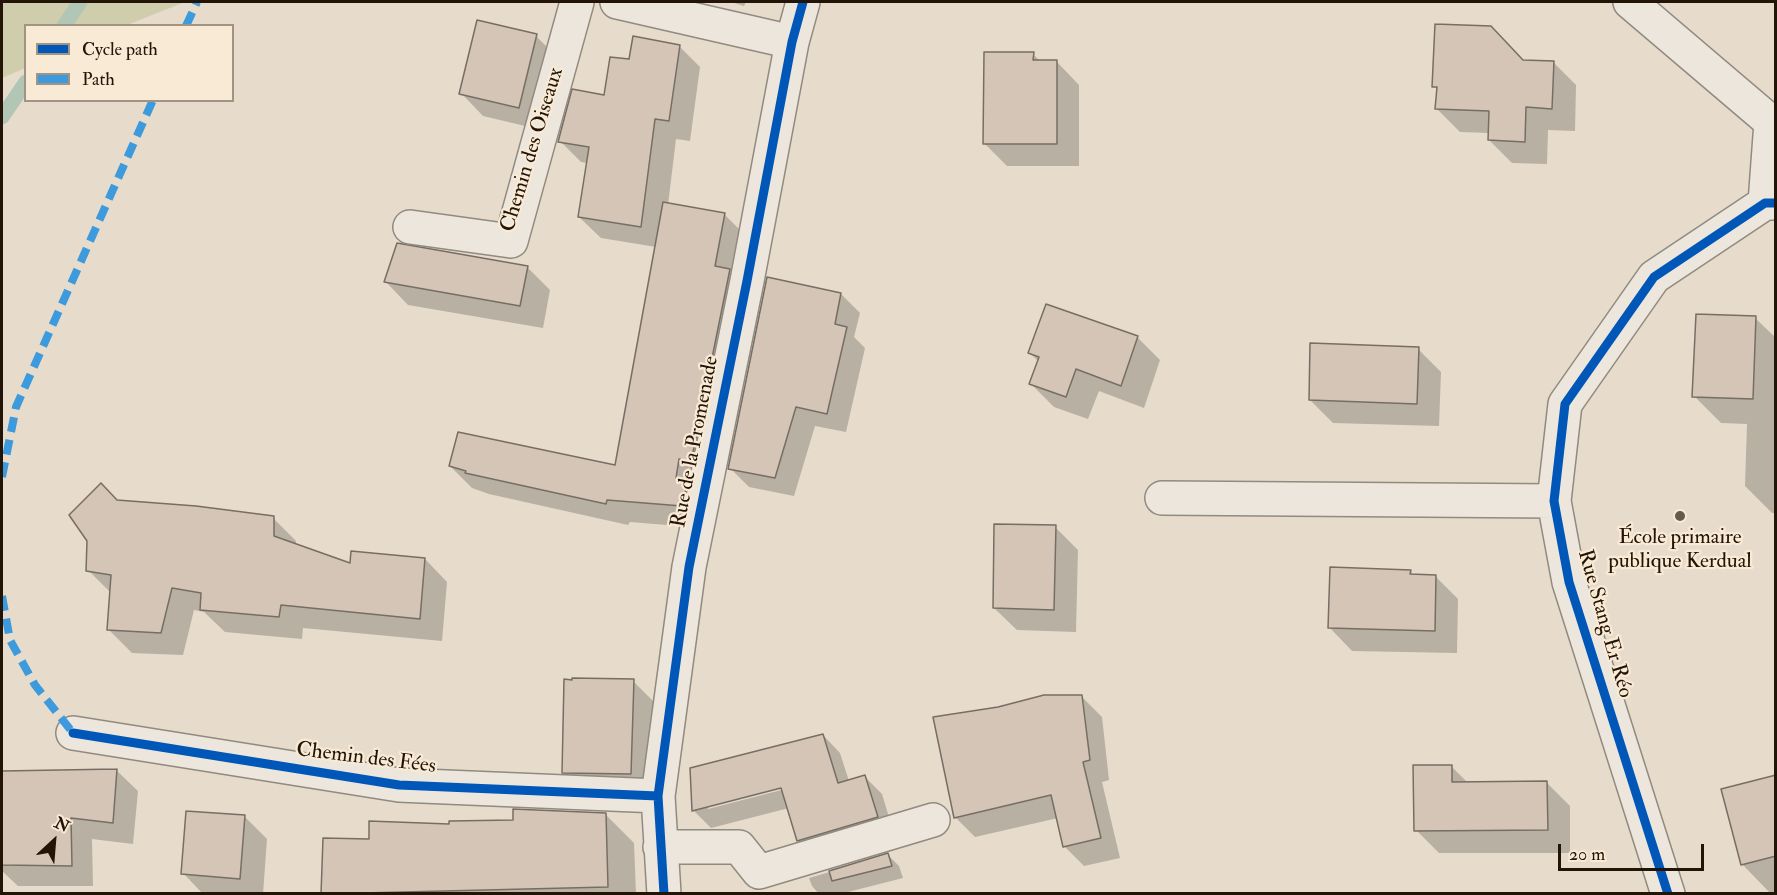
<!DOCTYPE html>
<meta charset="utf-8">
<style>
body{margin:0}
#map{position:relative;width:1777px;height:895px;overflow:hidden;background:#e7dccb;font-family:"IM FELL Double Pica",serif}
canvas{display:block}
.frame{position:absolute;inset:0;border:3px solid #221407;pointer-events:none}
.legend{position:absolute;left:24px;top:24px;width:210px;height:78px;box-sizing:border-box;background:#f8ead5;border:2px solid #a29483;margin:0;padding:8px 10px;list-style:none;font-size:18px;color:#221407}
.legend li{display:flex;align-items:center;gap:12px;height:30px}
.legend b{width:30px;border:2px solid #a29483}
.north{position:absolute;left:24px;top:811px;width:60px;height:60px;-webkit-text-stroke:4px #f8ead5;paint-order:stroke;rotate:26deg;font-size:16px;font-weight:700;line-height:24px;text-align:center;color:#221407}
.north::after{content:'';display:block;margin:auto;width:21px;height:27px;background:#221407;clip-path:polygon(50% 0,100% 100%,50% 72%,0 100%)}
.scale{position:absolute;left:1558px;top:844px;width:146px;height:27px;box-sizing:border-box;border:3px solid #221407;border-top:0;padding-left:8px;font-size:18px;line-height:21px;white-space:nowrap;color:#221407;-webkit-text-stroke:4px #f8ead5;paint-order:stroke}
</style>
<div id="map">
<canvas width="1777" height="895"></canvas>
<div class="frame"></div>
<ul class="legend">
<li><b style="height:8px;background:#0057b8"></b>Cycle path</li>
<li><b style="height:8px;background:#3c9add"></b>Path</li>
</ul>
<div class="north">N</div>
<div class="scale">20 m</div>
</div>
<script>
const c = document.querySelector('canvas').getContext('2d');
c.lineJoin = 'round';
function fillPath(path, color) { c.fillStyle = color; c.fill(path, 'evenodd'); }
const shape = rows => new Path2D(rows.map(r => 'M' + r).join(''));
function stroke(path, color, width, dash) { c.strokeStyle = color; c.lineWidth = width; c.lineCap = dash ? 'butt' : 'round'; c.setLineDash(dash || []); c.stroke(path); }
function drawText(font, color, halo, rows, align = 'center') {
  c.font = font + ' "IM FELL Double Pica",serif'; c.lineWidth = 4.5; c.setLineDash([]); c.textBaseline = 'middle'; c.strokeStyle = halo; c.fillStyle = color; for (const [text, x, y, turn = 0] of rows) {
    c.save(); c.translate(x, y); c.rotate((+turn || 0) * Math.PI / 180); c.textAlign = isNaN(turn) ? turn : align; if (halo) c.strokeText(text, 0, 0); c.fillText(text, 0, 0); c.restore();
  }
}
const green = shape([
 [2,2,185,2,127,25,26,26,25,68,2,78]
]);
const shadow = shape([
 [731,2,746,2,744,6],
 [536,36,559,59,542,130,483,116,461,93],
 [679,46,700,67,690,141,676,139,668,205,724,214,746,236,704,528,630,522,628,525,489,494,472,488,450,466,616,467,656,247,601,238,579,217,588,163,581,162,560,141,606,97,630,61],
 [1033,54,1041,62,1057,62,1079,85,1079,166,1007,166,984,143],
 [1524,62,1553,62,1576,85,1575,131,1548,130,1547,164,1512,163,1489,140,1489,133,1460,132,1437,109,1438,90,1434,86],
 [527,267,550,290,543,328,408,305,386,282],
 [841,294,860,313,854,337,865,348,846,432,815,426,794,496,749,487,730,468],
 [1755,318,1776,338,1776,513,1772,513,1745,486,1747,424,1721,423,1694,396],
 [1137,337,1160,360,1144,408,1099,391,1088,419,1054,407,1031,384,1039,362,1030,353],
 [1418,349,1441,372,1439,426,1333,423,1310,400],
 [117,502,273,518,296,541,296,546,351,565,425,559,447,582,442,641,303,628,302,639,225,632,204,612,194,610,183,655,132,653,109,630,111,593,88,570],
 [1055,527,1078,550,1076,632,1017,630,994,608],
 [1410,571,1414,575,1435,576,1458,599,1457,653,1352,651,1330,628],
 [633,681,656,704,653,796,586,795,563,773],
 [1082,697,1102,717,1109,780,1102,782,1120,858,1084,866,1064,846,1058,818,975,837,955,817],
 [823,735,840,753,849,781,865,777,882,794,894,834,816,858,798,840,789,808,711,828,694,811,691,769],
 [788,785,789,788,708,809,708,806],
 [1451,766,1469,784,1547,783,1570,806,1570,853,1439,853,1416,830],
 [116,770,138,791,133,844,92,839,93,886,18,886,2,871,2,773],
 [1776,777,1776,894,1771,894,1742,864],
 [605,814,634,843,636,894,323,894,371,841,450,826],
 [244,816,267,839,263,894,203,894,183,873],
 [888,855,899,866,903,878,840,894,819,894,812,886,809,878]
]);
const stream = shape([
 [64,26,80,2],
 [2,117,26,82]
]);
const building = shape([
 [477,20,537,34,519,108,459,94,477,20],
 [1435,24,1491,26,1523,60,1554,61,1552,109,1526,107,1525,142,1488,140,1489,111,1435,109,1437,87,1432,87,1435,24],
 [633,36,680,45,669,121,655,119,641,227,578,217,589,147,558,142,572,89,604,95,610,57,629,59,633,36],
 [984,52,1034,52,1033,60,1057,60,1057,144,983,144,984,52],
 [663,202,725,213,715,266,730,269,691,462,679,459,676,478,688,480,682,506,607,500,606,504,465,473,466,471,449,466,458,432,615,465,663,202],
 [397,243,528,266,520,306,384,282,397,243],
 [767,277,841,293,835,324,847,327,827,414,796,407,775,478,728,469,767,277],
 [1046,304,1138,336,1121,386,1076,369,1066,397,1029,384,1039,357,1028,353,1046,304],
 [1696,314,1756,316,1753,399,1692,397,1696,314],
 [1310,343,1419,347,1417,404,1309,400,1310,343],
 [101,483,117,500,196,506,274,516,274,536,350,563,351,551,425,558,420,619,281,605,279,617,200,610,201,593,172,588,161,633,107,630,111,575,86,571,87,541,69,515,101,483],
 [994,524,1056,525,1054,610,993,608,994,524],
 [1330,567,1411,570,1410,574,1436,575,1435,631,1328,628,1330,567],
 [572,678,634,679,631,774,562,773,564,679,572,680,572,678],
 [1044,695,1082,695,1090,760,1083,762,1101,838,1063,847,1051,795,954,818,933,717,998,707,1044,695],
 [823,734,838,783,865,775,878,817,797,841,781,788,692,811,690,768,823,734],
 [1413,765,1452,765,1452,782,1547,781,1548,830,1414,831,1413,765],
 [117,769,113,823,71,818,72,866,2,865,2,771,117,769],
 [1776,775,1776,856,1741,865,1721,789,1776,775],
 [513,809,606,813,608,887,321,894,323,838,369,839,369,821,449,824,449,821,513,820,513,809],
 [186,811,245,815,240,879,181,874,186,811],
 [888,853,892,866,832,881,829,871,888,853]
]);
const minor = shape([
 [617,2,792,42],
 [1630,2,1771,122,1765,203],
 [410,227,511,241,577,2],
 [1162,498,1554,501],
 [73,733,399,785,658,796],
 [660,847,739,847,759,872,933,820],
 [664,894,658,796,689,567,747,281,792,42,803,2],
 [1668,894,1569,582,1554,501,1565,404,1654,277,1765,203,1776,203]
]);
const quiet = shape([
 [186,26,197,2],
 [2,477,16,407,153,100],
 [2,596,10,640,35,685,73,733]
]);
const cycleway = shape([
 [73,733,399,785,658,796],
 [664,894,658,796,689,567,747,281,792,42,803,2],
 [1668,894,1569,582,1554,501,1565,404,1654,277,1765,203,1776,203]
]);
const markers = [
 [1680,516,6,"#675a4c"]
];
const streetNames = [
 ["Chemin des Oiseaux",533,150,-73],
 ["Rue de la Promenade",696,442,-79],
 ["Rue Stang Er Réo",1604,624,74],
 ["Chemin des Fées",366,759,7]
];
const poiNames = [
 ["École primaire",1680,538],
 ["publique Kerdual",1680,562]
];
fillPath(green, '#cfcdab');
fillPath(shadow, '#0003');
stroke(stream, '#b2c6b6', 15);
fillPath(building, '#d5c5b6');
stroke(building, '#766e64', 1.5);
stroke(minor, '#918a7f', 36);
stroke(minor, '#ece6dd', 33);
stroke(quiet, '#3c9add', 8, [15, 8]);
stroke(cycleway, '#0057b8', 9);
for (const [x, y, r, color] of markers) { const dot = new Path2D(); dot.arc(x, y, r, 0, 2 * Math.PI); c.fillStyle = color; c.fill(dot); stroke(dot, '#f8ead5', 2); }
drawText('21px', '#221407', '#f8ead5', streetNames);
drawText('21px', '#221407', '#f8ead5', poiNames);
</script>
